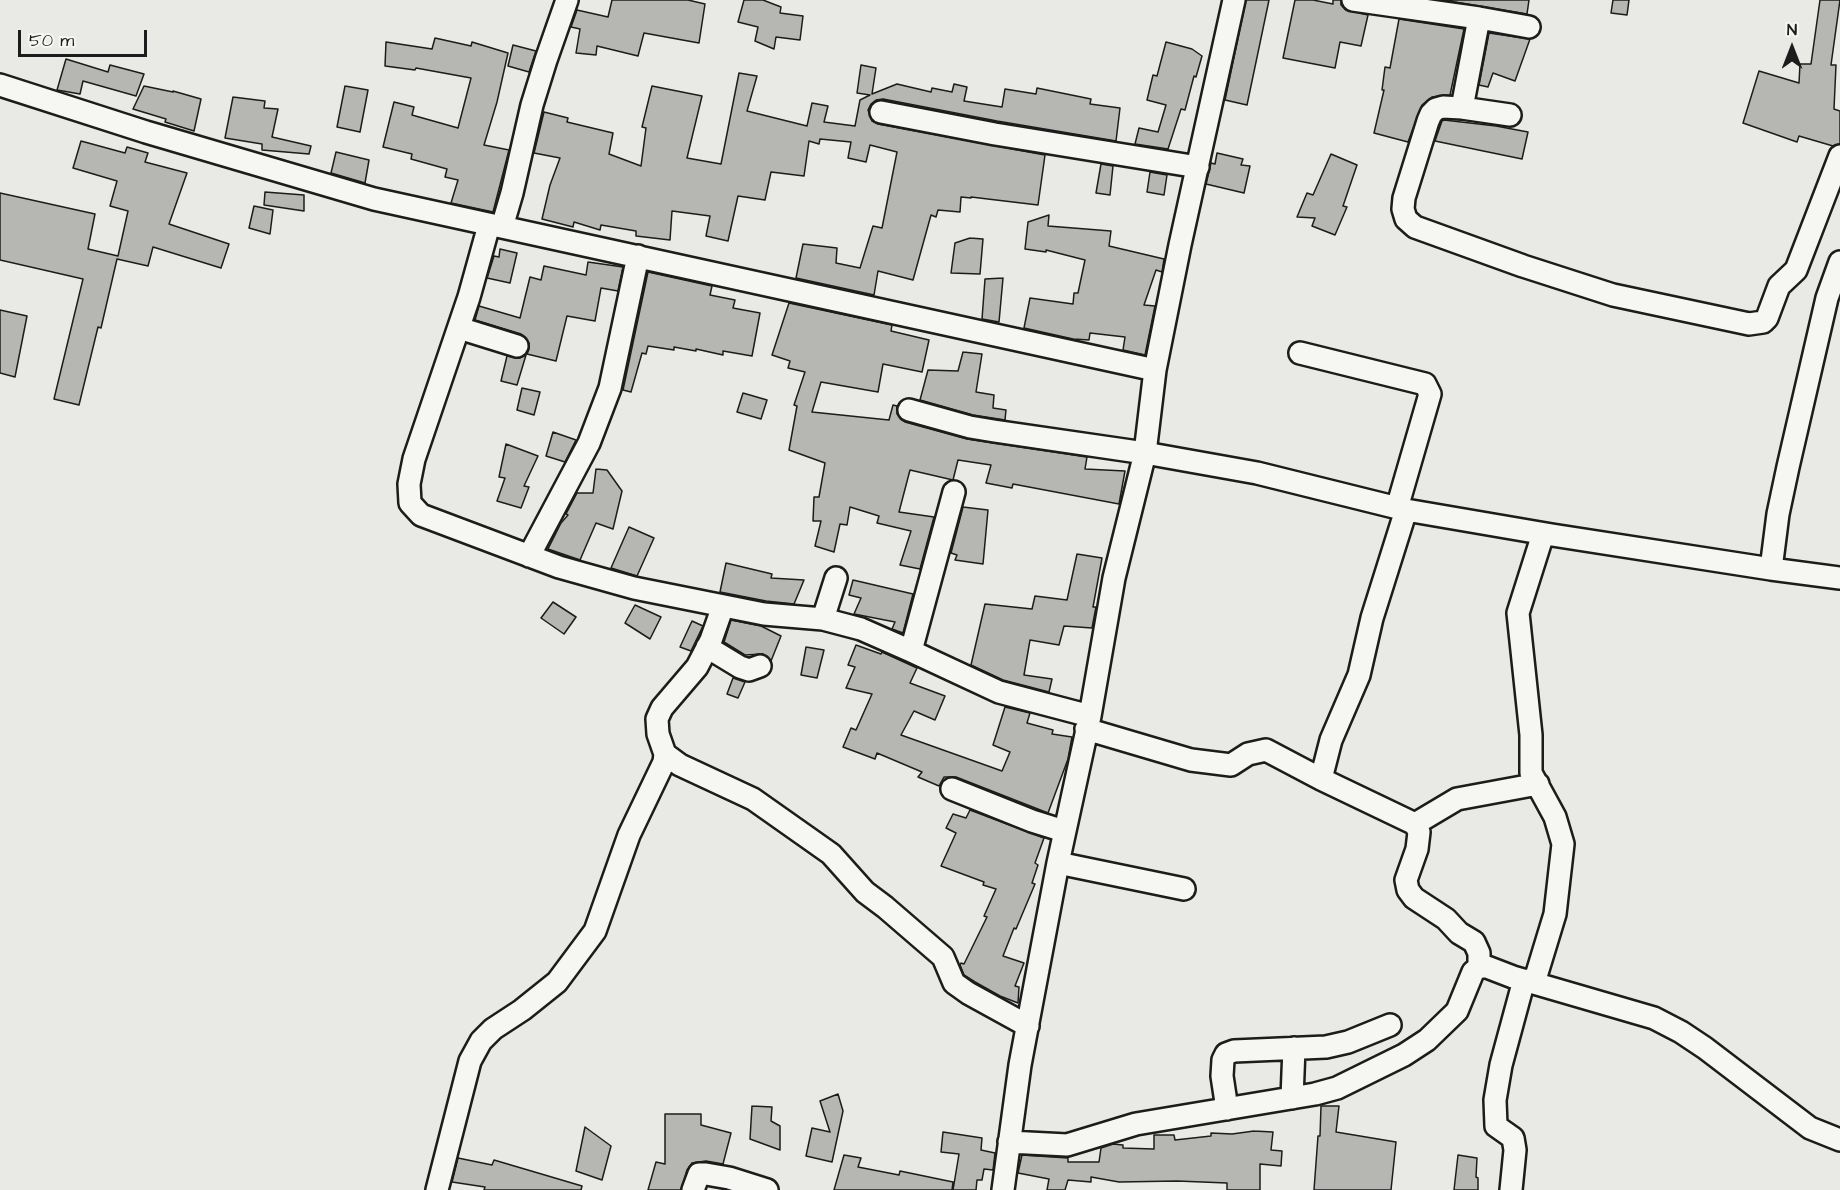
<!DOCTYPE html>
<style>
body{margin:0}
#map{position:relative;width:1840px;height:1190px;overflow:hidden;background:#e9e9e5;font-family:"Architects Daughter",sans-serif}
canvas{display:block}
.north{position:absolute;left:1762px;top:18px;width:60px;height:60px;-webkit-text-stroke:4px #f6f6f2;paint-order:stroke;rotate:0deg;font-size:16px;font-weight:700;line-height:24px;text-align:center;color:#1c1c1c}
.north::after{content:'';display:block;margin:auto;width:21px;height:27px;background:#1c1c1c;clip-path:polygon(50% 0,100% 100%,50% 72%,0 100%)}
.scale{position:absolute;left:18px;top:30px;width:129px;height:27px;box-sizing:border-box;border:3px solid #1c1c1c;border-top:0;padding-left:8px;font-size:18px;line-height:21px;white-space:nowrap;color:#1c1c1c;-webkit-text-stroke:4px #f6f6f2;paint-order:stroke}
</style>
<div id="map">
<canvas width="1840" height="1190"></canvas>
<div class="north">N</div>
<div class="scale">50 m</div>
</div>
<script>
const c = document.querySelector('canvas').getContext('2d');
c.lineJoin = 'round';
function fillPath(path, color) { c.fillStyle = color; c.fill(path, 'evenodd'); }
const shape = rows => new Path2D(rows.map(r => 'M' + r).join(''));
function stroke(path, color, width, dash) { c.strokeStyle = color; c.lineWidth = width; c.lineCap = dash ? 'butt' : 'round'; c.setLineDash(dash || []); c.stroke(path); }
const building = shape([
 [612,0,688,0,705,4,699,43,644,33,638,56,597,46,596,55,576,53,580,29,571,27,577,10,608,17,612,0],
 [744,0,763,0,781,7,780,13,803,16,800,40,776,37,774,49,755,41,758,27,738,22,744,0],
 [1246,0,1269,0,1247,105,1225,100,1246,0],
 [1295,0,1313,0,1333,4,1333,0,1341,0,1341,5,1346,10,1368,15,1361,46,1340,42,1335,68,1283,58,1295,0],
 [1443,0,1529,0,1527,14,1443,0],
 [1613,0,1629,0,1627,15,1611,13,1613,0],
 [1820,0,1840,0,1831,65,1836,65,1834,109,1840,111,1840,144,1833,146,1799,136,1797,142,1743,123,1759,71,1799,83,1800,64,1811,64,1820,0],
 [1399,19,1464,29,1450,95,1432,97,1422,105,1408,142,1374,133,1384,90,1382,90,1385,67,1390,68,1399,19],
 [1489,33,1530,39,1515,81,1493,73,1488,87,1479,85,1489,33],
 [435,38,471,46,472,42,508,53,497,102,484,145,509,150,493,212,451,203,458,180,445,177,447,169,411,159,412,154,383,147,394,102,414,107,412,115,458,128,471,78,416,68,415,70,385,66,386,42,432,49,435,38],
 [1166,42,1192,49,1202,56,1196,77,1194,76,1185,110,1181,109,1168,149,1135,144,1139,128,1158,132,1166,105,1147,100,1153,75,1157,76,1166,42],
 [513,45,536,51,529,72,508,66,513,45],
 [66,59,108,72,110,65,144,74,136,96,83,81,80,94,57,90,66,59],
 [861,65,876,68,872,94,897,84,931,92,932,88,952,92,954,84,967,87,964,101,1002,107,1005,89,1036,94,1037,88,1091,99,1090,104,1120,108,1116,141,997,121,883,99,876,100,871,104,868,110,872,121,878,124,1045,155,1038,205,971,197,971,198,961,197,960,212,938,210,936,217,931,215,913,280,878,271,874,295,796,278,803,244,837,248,836,263,860,268,873,226,882,228,897,152,870,145,866,162,848,158,851,142,820,139,819,144,809,141,804,176,771,172,765,200,738,196,728,241,706,236,710,216,672,211,670,240,636,236,636,231,601,225,600,230,574,222,573,227,542,219,550,185,560,158,534,153,544,112,568,118,567,122,613,133,609,154,641,166,646,128,642,127,652,86,702,96,687,158,721,164,739,73,757,76,747,111,807,126,812,103,828,106,824,122,855,126,860,100,870,95,857,93,861,65],
 [144,86,173,92,173,91,201,99,194,131,165,122,166,119,133,109,144,86],
 [345,86,368,90,360,132,337,127,345,86],
 [233,97,265,101,264,108,278,109,272,137,311,146,309,154,262,150,262,144,225,138,233,97],
 [1444,120,1496,126,1528,132,1522,159,1435,141,1442,121,1444,120],
 [81,141,125,153,127,147,148,153,145,162,187,173,169,224,229,244,221,268,153,247,148,266,117,259,101,328,98,327,79,405,54,399,83,279,0,260,0,193,95,214,88,249,118,256,128,211,110,206,117,181,73,168,81,141],
 [336,152,369,160,365,183,331,173,336,152],
 [1217,153,1243,159,1241,165,1250,166,1244,193,1206,184,1211,163,1215,164,1217,153],
 [1331,154,1357,165,1343,206,1347,207,1335,235,1312,226,1315,218,1297,217,1307,193,1313,195,1331,154],
 [1101,164,1113,166,1110,195,1096,193,1101,164],
 [1150,172,1167,175,1164,195,1147,192,1150,172],
 [265,192,304,195,304,211,264,205,265,192],
 [254,206,273,210,270,234,249,228,254,206],
 [1049,215,1048,226,1111,231,1109,246,1164,259,1162,272,1156,270,1144,305,1155,306,1145,355,1123,350,1125,337,1090,333,1089,340,1073,339,1024,328,1030,298,1073,304,1074,293,1078,293,1085,260,1046,250,1046,252,1025,249,1028,222,1049,215],
 [970,238,983,239,980,274,951,273,955,243,970,238],
 [500,249,517,253,510,283,487,278,494,256,499,257,500,249],
 [588,262,623,267,618,291,601,288,595,321,567,316,556,361,527,354,529,349,529,343,521,334,475,320,479,306,520,318,530,277,541,280,544,266,586,275,588,262],
 [648,272,712,286,710,295,735,300,733,308,760,313,752,356,723,351,723,355,696,349,696,351,674,347,674,350,648,346,646,354,642,353,631,392,623,390,648,272],
 [1003,278,999,322,982,319,985,279,1003,278],
 [789,303,892,325,891,331,929,340,922,372,883,364,878,392,821,382,812,412,889,420,893,405,897,406,897,414,905,422,967,439,1087,457,1085,469,1125,471,1119,504,1013,484,1012,488,986,483,991,465,958,460,953,480,910,470,899,512,934,517,920,569,900,565,911,531,877,523,879,516,850,507,847,525,840,524,834,552,815,546,821,521,813,521,814,497,819,497,825,463,789,450,797,406,794,405,805,372,788,368,790,361,772,355,789,303],
 [0,310,27,316,15,377,0,373,0,310],
 [963,352,982,354,976,392,994,395,993,408,1006,410,1005,420,973,415,920,400,928,370,958,371,963,352],
 [526,355,517,385,501,381,507,356,519,358,526,355],
 [522,388,540,392,534,415,517,410,522,388],
 [743,393,767,400,761,419,737,412,743,393],
 [553,432,576,440,565,462,546,456,553,432],
 [506,444,538,456,524,486,529,487,521,508,497,501,505,478,499,477,506,444],
 [596,469,607,470,622,491,613,529,596,523,580,560,548,549,561,523,568,515,566,514,577,493,593,493,596,469],
 [963,507,988,510,983,564,955,560,957,555,951,553,963,507],
 [629,527,654,538,637,576,611,568,629,527],
 [1077,554,1102,558,1093,607,1096,607,1092,628,1064,626,1059,645,1030,640,1024,675,1052,679,1049,692,1003,680,971,665,985,604,1032,609,1035,596,1067,600,1077,554],
 [726,563,772,574,771,578,804,580,794,604,766,601,720,592,726,563],
 [853,580,913,594,903,633,892,629,895,622,854,614,861,598,849,595,853,580],
 [553,602,576,617,564,634,541,618,553,602],
 [635,605,661,617,650,639,625,623,635,605],
 [731,620,761,626,781,636,771,661,763,654,745,655,724,642,731,620],
 [692,621,703,626,691,651,680,647,692,621],
 [856,645,881,654,882,652,917,668,910,683,945,696,935,720,914,711,901,735,1002,771,1010,752,993,745,1005,707,1030,713,1027,723,1053,730,1052,734,1072,737,1068,759,1048,813,956,777,944,777,939,786,918,777,922,772,877,753,875,759,843,747,851,728,856,730,872,694,846,688,855,667,848,665,856,645],
 [806,647,824,650,817,678,801,675,806,647],
 [733,678,745,682,738,698,727,694,733,678],
 [970,810,1044,838,1035,863,1038,865,1032,883,1035,884,1016,929,1014,928,1003,956,1024,963,1015,986,1019,987,1018,1003,1000,996,975,982,964,975,960,965,961,963,964,964,987,917,984,916,996,889,983,885,984,882,941,866,956,833,946,828,953,814,966,818,970,810],
 [838,1094,843,1111,832,1162,806,1156,812,1128,830,1132,820,1101,838,1094],
 [752,1106,772,1107,771,1121,780,1126,780,1150,750,1139,752,1106],
 [1321,1106,1339,1106,1336,1132,1396,1142,1391,1190,1314,1190,1318,1136,1320,1136,1321,1106],
 [665,1114,701,1114,701,1125,731,1133,723,1164,706,1161,692,1163,687,1170,681,1190,648,1190,656,1162,665,1164,665,1114],
 [585,1127,611,1146,602,1180,576,1171,585,1127],
 [1254,1131,1273,1132,1271,1150,1282,1151,1281,1166,1260,1164,1260,1190,1227,1190,1227,1183,1177,1181,1119,1182,1091,1177,1091,1182,1068,1180,1065,1190,1047,1190,1049,1179,1018,1173,1022,1155,1068,1158,1068,1162,1099,1162,1101,1148,1113,1144,1123,1145,1123,1148,1154,1149,1154,1135,1174,1135,1175,1140,1211,1136,1211,1133,1232,1134,1254,1131],
 [943,1132,982,1138,981,1150,995,1153,993,1170,984,1169,982,1180,977,1180,976,1190,953,1190,959,1154,941,1152,943,1132],
 [844,1155,861,1158,858,1167,899,1175,900,1171,953,1182,952,1190,834,1190,844,1155],
 [1458,1155,1477,1158,1476,1177,1478,1178,1478,1190,1454,1190,1458,1155],
 [458,1158,492,1165,494,1160,582,1186,581,1190,484,1190,485,1187,452,1182,458,1158]
]);
const minor = shape([
 [1353,0,1479,18,1529,27],
 [1479,18,1462,108,1510,115],
 [0,85,146,132,374,199,1155,370],
 [1462,108,1443,107,1436,109,1431,114,1428,121,1404,198,1403,209,1406,219,1415,227,1523,266,1613,295,1749,324,1763,322,1767,318,1779,286,1796,270,1840,156],
 [881,112,995,134,1198,167],
 [489,225,469,297,414,459,409,484,410,503,421,515,559,567,634,588,764,614,823,619,861,629,911,651,999,692,1090,716],
 [502,227,512,193,532,105,546,60,567,0],
 [459,328,517,346],
 [1300,353,1425,384,1430,394,1397,508],
 [909,410,970,427,994,431,1145,453,1257,473,1406,510,1552,535,1771,569,1840,578],
 [529,556,589,443,610,388,638,256],
 [1771,569,1778,514,1788,467,1827,298,1840,262],
 [823,619,836,578],
 [707,647,740,667,749,670,760,666],
 [911,651,954,492],
 [1086,729,1191,760,1231,765,1248,754,1266,750,1321,779,1415,824,1419,832,1417,849,1406,880,1408,890,1414,898,1446,919,1459,933,1474,942,1479,953,1479,967],
 [665,754,680,765,753,799,831,854,865,892,885,907,943,957,954,983,968,993,1028,1026],
 [1321,779,1331,740,1359,675,1372,618,1406,510],
 [952,789,1032,821,1064,831],
 [1415,824,1457,799,1538,784],
 [1058,863,1184,889],
 [1534,983,1555,914,1563,844,1555,817,1531,773,1531,735,1518,613,1543,534],
 [1292,1098,1294,1048],
 [1227,1109,1222,1076,1223,1060,1226,1054,1234,1051,1326,1047,1348,1042,1390,1025],
 [1009,1142,1067,1145,1136,1124,1315,1094,1337,1088,1404,1055,1427,1040,1457,1011,1473,972,1479,967,1487,967,1513,977,1654,1018,1681,1032,1705,1048,1810,1128,1840,1140],
 [437,1190,470,1061,481,1041,493,1029,522,1010,557,982,595,931,629,835,664,762,665,754,658,734,657,719,662,708,697,667,711,640,723,606],
 [693,1190,699,1174,706,1174,729,1178,767,1190],
 [1003,1190,1020,1065,1058,863,1090,716,1114,578,1145,453,1155,370,1180,245,1234,0],
 [1511,1190,1515,1150,1513,1138,1496,1126,1495,1100,1501,1065,1524,980]
]);
fillPath(building, '#b6b6b3');
stroke(building, '#1c1c1c', 1.5);
stroke(minor, '#1c1c1c', 26);
stroke(minor, '#f6f6f2', 21);
</script>
